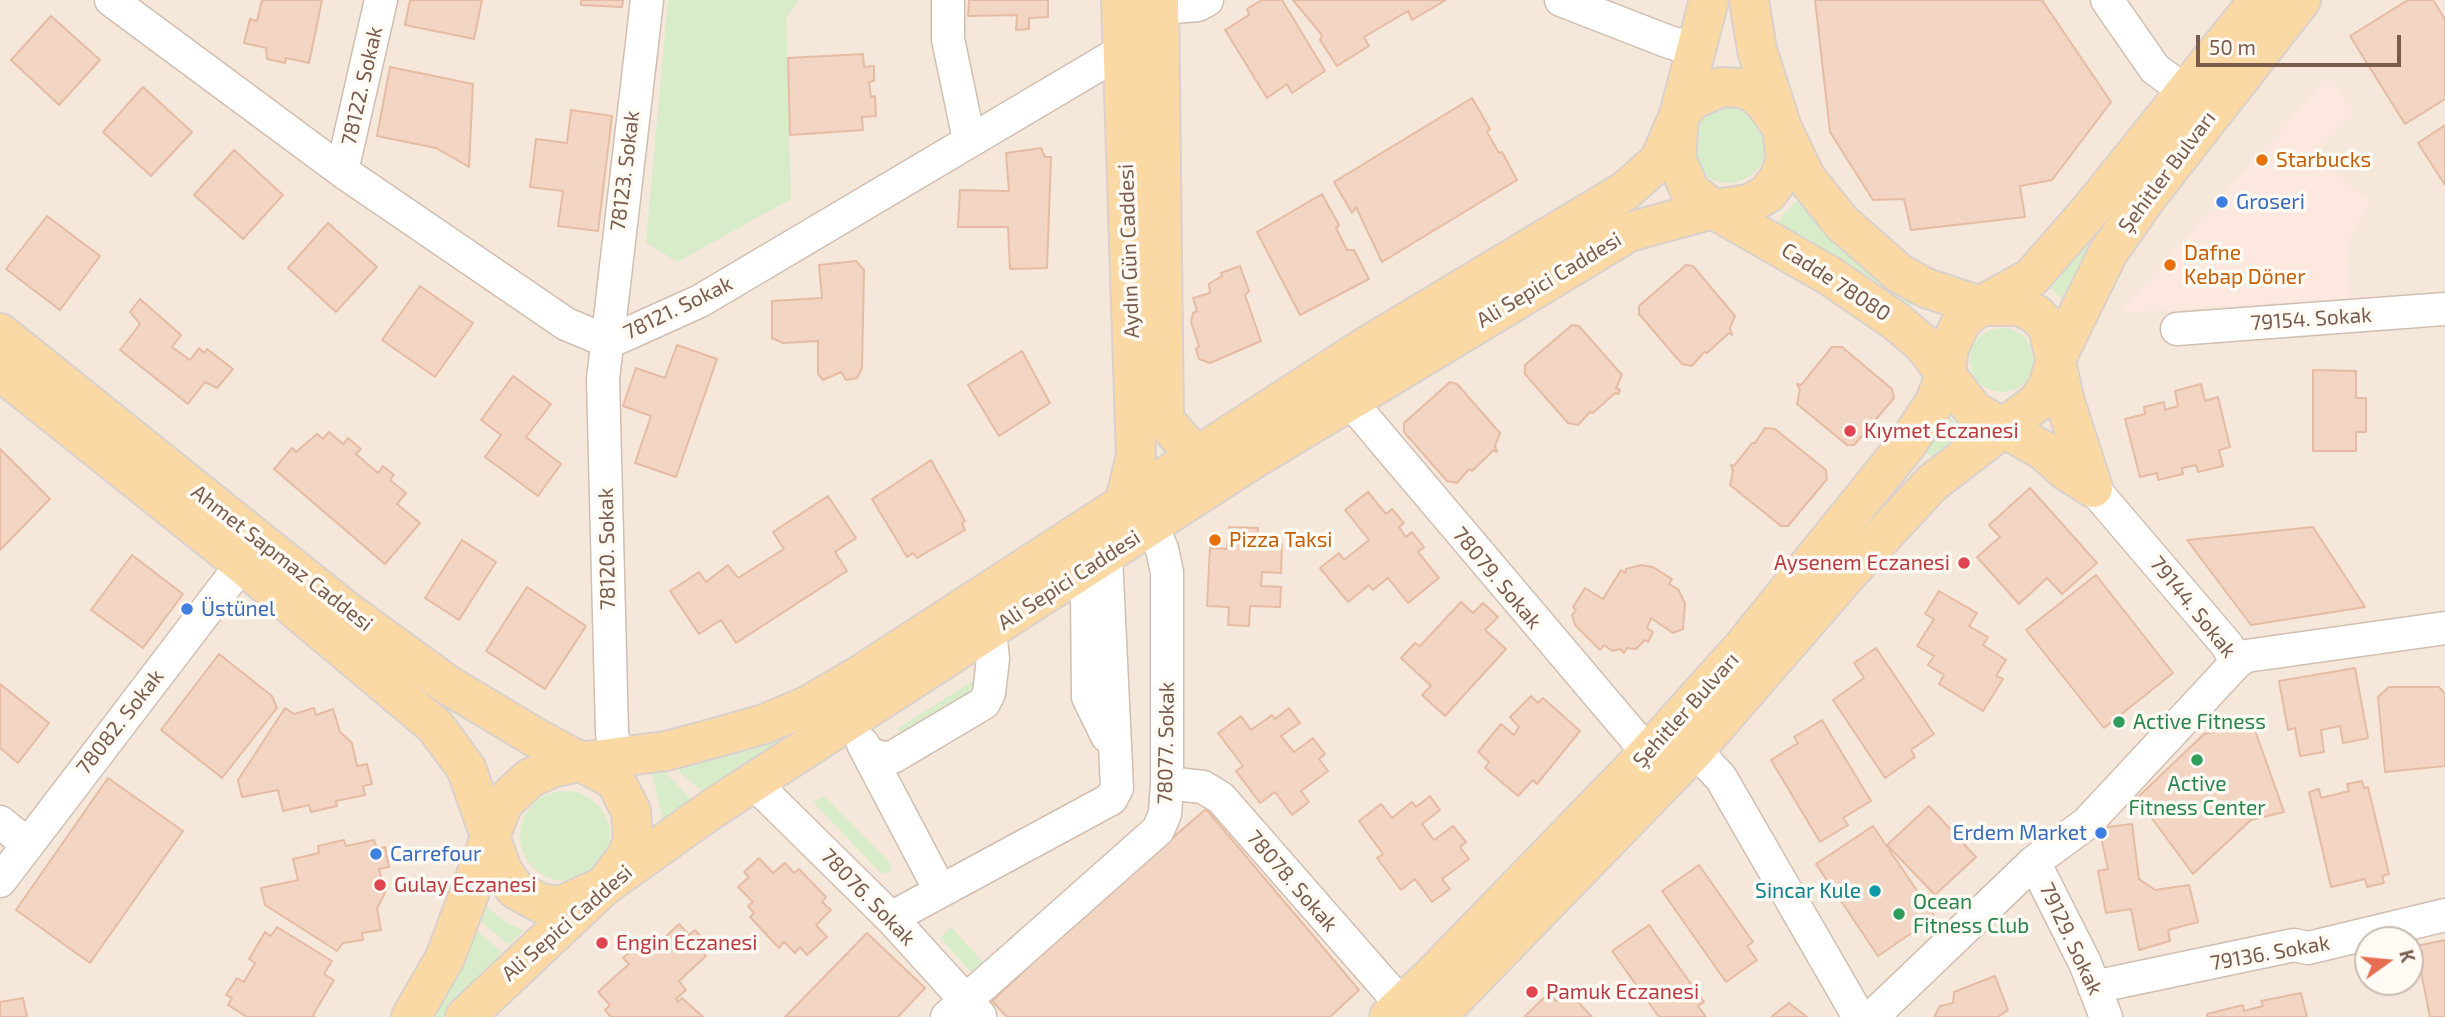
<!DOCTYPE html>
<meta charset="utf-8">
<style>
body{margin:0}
#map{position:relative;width:2445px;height:1017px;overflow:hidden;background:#fdf6ec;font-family:"Exo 2",sans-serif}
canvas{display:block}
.north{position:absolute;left:2354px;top:926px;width:70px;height:70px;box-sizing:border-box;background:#fffaf3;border:2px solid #cabbb1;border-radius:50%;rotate:75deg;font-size:19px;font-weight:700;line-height:28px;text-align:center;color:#7a5c4d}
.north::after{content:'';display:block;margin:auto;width:24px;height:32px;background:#e76f51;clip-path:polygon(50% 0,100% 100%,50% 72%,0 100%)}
.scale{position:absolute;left:2196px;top:35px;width:205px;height:32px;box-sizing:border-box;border:4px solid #7a5c4d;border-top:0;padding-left:9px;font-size:21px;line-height:24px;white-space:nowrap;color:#7a5c4d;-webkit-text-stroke:5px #fffaf3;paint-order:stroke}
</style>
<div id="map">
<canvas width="2445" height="1017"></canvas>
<div class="north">K</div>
<div class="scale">50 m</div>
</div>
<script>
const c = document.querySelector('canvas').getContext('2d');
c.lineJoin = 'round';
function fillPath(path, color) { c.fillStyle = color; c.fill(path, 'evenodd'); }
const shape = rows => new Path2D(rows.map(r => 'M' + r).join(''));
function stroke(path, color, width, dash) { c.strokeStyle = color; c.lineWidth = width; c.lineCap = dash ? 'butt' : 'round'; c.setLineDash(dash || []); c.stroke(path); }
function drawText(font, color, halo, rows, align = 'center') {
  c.font = font + ' "Exo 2",sans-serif'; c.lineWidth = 7; c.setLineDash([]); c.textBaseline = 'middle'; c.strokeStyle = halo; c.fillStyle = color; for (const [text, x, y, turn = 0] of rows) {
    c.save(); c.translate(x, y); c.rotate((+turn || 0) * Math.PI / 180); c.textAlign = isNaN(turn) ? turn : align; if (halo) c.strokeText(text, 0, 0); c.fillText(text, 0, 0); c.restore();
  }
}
const residential = shape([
 [0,0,2445,0,2445,1017,0,1017],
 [2368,940,2410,940,2410,982,2368,982]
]);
const commercial = shape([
 [2329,76,2354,113,2313,154,2371,203,2351,235,2348,262,2351,298,2133,312,2123,309]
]);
const green = shape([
 [668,0,799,0,786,17,791,199,677,262,646,242],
 '1690 145a38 38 0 1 1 76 0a38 38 0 1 1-76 0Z',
 [1798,199,1914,299,1908,311,1775,225],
 [2084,237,2098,246,2063,301,2054,291,2041,285],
 '1970 360a32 32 0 1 1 64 0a32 32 0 1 1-64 0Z',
 [1946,413,1959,427,1969,431,1935,459,1921,449],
 [974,680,967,699,903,733,897,729],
 [851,694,706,795,679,771,677,765],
 [665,766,668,775,695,803,663,822,651,769],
 '520 836a45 45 0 1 1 90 0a45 45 0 1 1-90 0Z',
 [824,796,890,863,890,871,882,874,813,802],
 [484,905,507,923,524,930,509,945,480,921],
 [951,927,987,967,976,977,940,938],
 [475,929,502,952,443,1017,431,1017]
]);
const building = shape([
 [262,0,322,0,309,63,286,58,285,63,267,59,266,48,244,43,250,19,257,21,262,0],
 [410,0,482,0,474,39,405,25,410,0],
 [581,0,623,0,622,7,581,5,581,0],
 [969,0,1048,0,1048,17,1029,18,1029,29,1016,30,1017,15,968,16,969,0],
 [1262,0,1282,0,1325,71,1292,93,1287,84,1267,98,1225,30,1249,15,1247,9,1262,0],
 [1293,0,1446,0,1412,20,1408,11,1364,37,1369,46,1337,66,1320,40,1322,35,1293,0],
 [1815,0,2042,0,2111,102,2052,180,2020,186,2025,217,1911,230,1904,199,1873,200,1830,132,1815,0],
 [2408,0,2433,0,2445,19,2445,99,2405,124,2350,36,2408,0],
 [51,16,100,60,59,105,11,60,51,16],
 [863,54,864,67,874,66,874,81,869,82,871,97,875,96,876,116,862,117,863,130,790,135,788,58,863,54],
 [390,67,473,84,469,167,436,148,377,136,390,67],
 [143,87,192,132,151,176,103,132,143,87],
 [1472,98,1490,129,1487,132,1499,153,1502,152,1517,180,1382,262,1356,207,1352,213,1334,182,1472,98],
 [571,110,612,116,598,231,558,226,563,191,530,187,536,139,567,143,571,110],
 [2445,125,2445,185,2418,143,2445,125],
 [1041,148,1045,157,1051,157,1047,268,1010,269,1008,227,958,227,960,190,1009,191,1006,153,1041,148],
 [234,150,283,195,243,239,194,195,234,150],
 [1322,194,1339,225,1336,228,1347,250,1354,250,1369,279,1300,315,1257,232,1322,194],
 [47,216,100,256,60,310,6,269,47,216],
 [328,223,377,267,336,312,288,268,328,223],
 [856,261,864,270,862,368,857,378,846,380,841,372,823,380,818,374,818,341,783,343,772,338,772,301,822,298,819,265,856,261],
 [1686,265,1693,266,1735,316,1730,328,1732,335,1729,333,1707,353,1704,352,1692,366,1682,364,1639,314,1639,306,1686,265],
 [1240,266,1249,291,1245,295,1261,341,1210,363,1199,359,1196,349,1199,346,1191,322,1193,313,1197,311,1193,298,1210,293,1209,284,1222,276,1221,273,1240,266],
 [420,286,473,323,435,377,382,340,420,286],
 [140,299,181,335,172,347,190,360,199,348,204,353,207,349,233,369,217,388,205,382,188,404,120,350,140,324,130,312,140,299],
 [1572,325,1579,326,1622,375,1616,388,1620,390,1618,394,1615,393,1593,413,1590,412,1578,425,1568,423,1525,374,1525,365,1572,325],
 [677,345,717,359,676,477,635,463,651,416,623,406,636,368,665,378,677,345],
 [1832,347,1842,347,1892,389,1894,398,1854,445,1847,445,1797,404,1800,390,1797,384,1801,385,1832,347],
 [1022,351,1050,403,999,436,968,385,1022,351],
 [2313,370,2356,371,2356,398,2366,398,2366,432,2356,432,2356,451,2313,451,2313,370],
 [513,376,551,404,526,437,561,464,538,496,485,457,501,435,481,420,513,376],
 [1450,382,1457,384,1500,433,1495,446,1497,452,1494,450,1472,471,1469,469,1457,483,1447,481,1404,432,1404,423,1450,382],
 [2201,384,2205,401,2218,397,2230,447,2219,450,2223,466,2198,472,2196,465,2182,468,2183,474,2158,480,2157,473,2140,477,2125,419,2145,414,2144,407,2164,402,2165,410,2178,406,2175,391,2201,384],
 [1765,428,1775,429,1826,470,1827,479,1788,526,1781,526,1730,485,1733,471,1731,465,1734,466,1752,443,1755,443,1765,428],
 [329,432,343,444,348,438,361,449,356,454,378,473,383,466,394,475,390,480,406,493,397,504,420,523,385,564,274,469,292,448,296,452,317,434,323,439,329,432],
 [0,449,50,499,0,550,0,449],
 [931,460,965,521,962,523,965,530,917,558,913,553,907,557,872,499,931,460],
 [2030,488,2097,563,2062,594,2047,578,2019,604,1977,557,2000,537,1989,525,2030,488],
 [1368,492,1386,514,1392,509,1404,523,1399,527,1406,537,1412,532,1424,547,1418,552,1439,578,1408,603,1388,578,1373,590,1369,585,1348,602,1320,568,1339,553,1344,560,1369,540,1345,510,1368,492],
 [828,496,856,538,835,552,847,571,736,643,721,620,699,634,670,591,699,572,706,582,728,565,738,578,784,549,773,532,828,496],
 [1229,527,1258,528,1257,543,1282,544,1281,573,1262,572,1261,586,1281,587,1280,607,1250,606,1249,626,1228,625,1229,607,1207,606,1210,548,1227,549,1229,527],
 [2313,527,2365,607,2251,625,2187,540,2313,527],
 [462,540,496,562,459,620,425,598,462,540],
 [132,555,183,594,143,648,91,610,132,555],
 [1641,565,1653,567,1672,579,1669,584,1678,589,1685,603,1683,629,1673,633,1651,618,1647,628,1653,632,1648,642,1645,640,1636,649,1627,648,1624,653,1620,649,1612,651,1604,645,1600,650,1575,625,1572,615,1576,610,1573,607,1585,588,1603,599,1621,570,1625,573,1626,569,1641,565],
 [2096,575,2173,673,2104,728,2026,630,2096,575],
 [527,587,586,626,545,689,486,651,527,587],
 [1939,591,1977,613,1969,626,1988,637,1983,645,2006,660,1996,676,2003,679,1983,711,1939,684,1944,675,1928,665,1934,656,1917,646,1934,619,1925,614,1939,591],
 [1461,602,1473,613,1483,603,1498,617,1485,630,1506,649,1445,716,1422,695,1431,686,1401,658,1415,643,1420,646,1461,602],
 [1876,648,1934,734,1911,750,1915,757,1885,778,1833,700,1864,678,1854,663,1876,648],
 [219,654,272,696,277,708,222,778,161,730,219,654],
 [2355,668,2368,738,2343,743,2340,726,2321,730,2324,752,2300,756,2295,728,2288,730,2279,681,2355,668],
 [0,684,49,723,18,763,0,748,0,684],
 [2389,687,2439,687,2445,694,2445,766,2385,772,2378,697,2389,687],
 [1531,696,1538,703,1543,698,1580,731,1537,784,1533,780,1518,796,1485,768,1489,762,1478,752,1501,724,1514,735,1519,727,1510,717,1531,696],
 [285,708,294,714,314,708,316,715,333,709,340,732,352,743,357,766,367,764,372,784,363,786,365,795,336,801,337,806,311,812,309,805,283,811,278,790,242,797,238,780,285,708],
 [1289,708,1300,723,1281,736,1294,752,1313,738,1325,754,1319,759,1328,771,1301,791,1309,802,1292,815,1275,792,1260,803,1236,771,1243,766,1218,733,1241,716,1251,730,1272,715,1275,719,1289,708],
 [1822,720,1871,801,1843,818,1848,825,1820,842,1771,760,1798,743,1794,737,1822,720],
 [2252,722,2284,812,2251,820,2193,874,2137,798,2204,734,2252,722],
 [108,778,183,831,90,963,16,910,108,778],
 [2362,781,2364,788,2368,787,2389,874,2382,876,2384,883,2367,887,2365,879,2331,887,2309,792,2319,789,2321,798,2349,791,2347,784,2362,781],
 [1430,796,1440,810,1422,824,1434,840,1453,826,1466,842,1460,847,1469,859,1442,879,1450,889,1432,902,1415,879,1401,890,1377,858,1383,854,1359,821,1381,804,1392,818,1412,802,1416,807,1430,796],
 [1929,806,1976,857,1935,895,1887,845,1929,806],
 [1206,809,1359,990,1330,1017,1007,1017,992,1001,1095,904,1206,809],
 [2132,824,2139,879,2155,890,2189,885,2198,922,2168,930,2170,941,2139,950,2131,909,2106,913,2098,871,2108,869,2099,828,2132,824],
 [1873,826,1935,917,1878,956,1816,864,1873,826],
 [344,840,346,846,374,840,377,849,385,847,389,867,379,869,385,893,377,908,381,930,362,933,363,940,343,943,337,951,265,905,261,888,298,880,293,859,319,853,318,846,344,840],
 [759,858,773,873,785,863,794,873,799,869,826,897,822,902,831,910,816,925,827,937,807,955,800,947,795,953,784,942,779,948,750,917,754,913,748,906,753,902,738,887,749,877,744,872,759,858],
 [1699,865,1753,942,1747,946,1757,960,1726,982,1662,891,1699,865],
 [679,924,689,935,695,930,705,941,698,947,706,956,679,981,686,990,676,999,678,1002,682,998,703,1017,611,1017,605,1010,610,1005,598,992,629,964,623,958,644,939,653,949,679,924],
 [1649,925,1704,1002,1698,1006,1706,1017,1659,1017,1612,951,1649,925],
 [277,927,332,961,324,974,334,980,313,1015,315,1017,247,1017,228,1005,232,998,226,995,237,978,244,982,255,963,249,959,265,932,271,936,277,927],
 [867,933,925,988,898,1017,785,1017,867,933],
 [2445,940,2445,1017,2430,1017,2416,946,2445,940],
 [1995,976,2008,1010,1998,1017,1934,1017,1940,1006,1953,1003,1954,992,1995,976],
 [1568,991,1592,1017,1524,1017,1549,993,1556,1001,1568,991],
 [2301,993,2307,1017,2207,1017,2207,1014,2243,1005,2244,1011,2263,1006,2261,1001,2301,993],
 [23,998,27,1017,0,1017,0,1002,23,998],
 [1789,1003,1807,1017,1771,1017,1789,1003]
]);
const minor = shape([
 [111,0,342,171,566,324,609,342,700,301,1122,51],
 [948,0,948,39,969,140],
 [1561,0,1669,42,1697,50],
 [2107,0,2155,69,2185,91],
 [1159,8,1198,5,1207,0],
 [342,171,381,0],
 [2177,329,2445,309],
 [1350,401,1648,753],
 [2093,488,2227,645,2236,663,2246,656,2445,628],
 [1087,593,1088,697,1107,736],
 [863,744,940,890],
 [1695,750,1721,778,1859,1017],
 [868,752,880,758,893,757,984,703,989,693,993,659,990,631],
 [616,757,612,732,603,379,647,0],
 [752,781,891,918,980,1016],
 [1167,783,1203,787,1221,798,1402,1005],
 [0,822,26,843],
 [2034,862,2085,963,2106,1017],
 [0,881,242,564],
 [891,918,1111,799,1117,788,1106,556],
 [2094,987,2294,945,2308,948,2445,915],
 [947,1017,1158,830,1165,814,1167,783,1167,572,1162,549,1152,526],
 [1872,1017,2034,862,2087,823,2236,663]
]);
const major = shape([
 [1121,0,1136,456,1125,501],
 [1159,0,1164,420,1195,455],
 [1749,0,1757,50,1782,128,1806,178,1842,223,1899,273,1926,288,1980,306,2020,306,2037,315,2048,327,2065,402,2093,488],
 [0,333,345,610,448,685,538,739,615,780,631,811,633,842,625,859,604,886,560,906,540,903,515,889,502,870,466,768,435,726,242,564,0,371],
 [411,1017,445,958,503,803,530,778,552,768,578,762,666,751,722,736,764,724,809,705,857,677,1362,349,1625,191,1659,161,1679,115,1709,0],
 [465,1017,604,886,712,809,1247,463,1629,232,1713,209,1749,204,1767,194,1779,178,1786,159,1782,128,1766,104,1754,93,1742,88,1721,87,1692,100,1679,115,1676,159,1690,191,1713,209,1830,276,1897,322,1923,344,1974,411,2044,451,2065,470,2093,488],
 [1389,1017,1431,977,1648,753,1743,647,1907,444,1935,402,1946,372,1949,348,1962,320,1980,306,2031,278,2092,208,2259,0],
 [1436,1017,1695,750,1852,569,1932,483,2036,403,2047,389,2056,359,2108,253,2147,197,2301,0]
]);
const markers = [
 [2262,160,7,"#e8710a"],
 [2222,202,7,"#3f7fe0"],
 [2170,265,7,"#e8710a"],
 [1850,431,7,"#e0444e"],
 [1215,540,7,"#e8710a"],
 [1964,563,7,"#e0444e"],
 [187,609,7,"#3f7fe0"],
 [2119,722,7,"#2e9e5b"],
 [2197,760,7,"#2e9e5b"],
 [2101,833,7,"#3f7fe0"],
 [376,854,7,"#3f7fe0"],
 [380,885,7,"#e0444e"],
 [1875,891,7,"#0f9aa8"],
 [1899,914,7,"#2e9e5b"],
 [602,943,7,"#e0444e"],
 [1532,992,7,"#e0444e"]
];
const streetNames = [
 ["78122. Sokak",362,86,-77],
 ["78123. Sokak",625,171,-83],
 ["Şehitler Bulvarı",2167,172,-53],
 ["Aydın Gün Caddesi",1129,251,-92],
 ["Ali Sepici Caddesi",1549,280,-31],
 ["Cadde 78080",1836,282,33],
 ["78121. Sokak",678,308,-26],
 ["79154. Sokak",2311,319,-4],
 ["78120. Sokak",607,549,-91],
 ["Ahmet Sapmaz Caddesi",282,558,38],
 ["78079. Sokak",1497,578,50],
 ["Ali Sepici Caddesi",1069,580,-33],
 ["79144. Sokak",2193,607,51],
 ["Şehitler Bulvarı",1686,710,-48],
 ["78082. Sokak",120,722,-52],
 ["78077. Sokak",1166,743,-89],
 ["78078. Sokak",1292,881,49],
 ["78076. Sokak",868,897,46],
 ["Ali Sepici Caddesi",567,923,-41],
 ["79129. Sokak",2071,939,65],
 ["79136. Sokak",2270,953,-10]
];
const foodNames = [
 ["Starbucks",2276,160],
 ["Dafne",2184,253],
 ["Kebap Döner",2184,277],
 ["Pizza Taksi",1229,540]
];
const shopNames = [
 ["Groseri",2236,202],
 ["Üstünel",201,609],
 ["Erdem Market",2087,833,"right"],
 ["Carrefour",390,854]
];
const healthNames = [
 ["Kıymet Eczanesi",1864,431],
 ["Aysenem Eczanesi",1950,563,"right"],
 ["Gulay Eczanesi",394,885],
 ["Engin Eczanesi",616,943],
 ["Pamuk Eczanesi",1546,992]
];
const leisureNames = [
 ["Active Fitness",2133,722],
 ["Active",2197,784,"center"],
 ["Fitness Center",2197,808,"center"],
 ["Ocean",1913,902],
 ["Fitness Club",1913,926]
];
const cultureNames = [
 ["Sincar Kule",1861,891]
];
fillPath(residential, '#f5e8da');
fillPath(commercial, '#fde8e0');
fillPath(green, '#d8ecc9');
fillPath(building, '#f3d5c3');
stroke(building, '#e6bba3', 2);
stroke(minor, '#d1beb0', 35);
stroke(major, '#dad1cd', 42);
stroke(minor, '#fff', 32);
stroke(major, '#fbd9a5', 38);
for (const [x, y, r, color] of markers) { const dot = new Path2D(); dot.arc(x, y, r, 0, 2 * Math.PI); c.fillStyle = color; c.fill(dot); stroke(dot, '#fffaf3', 2.5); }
drawText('21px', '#7a5c4d', '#fffaf3', streetNames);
drawText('21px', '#c56008', '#fffaf3', foodNames, 'left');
drawText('21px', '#366cbe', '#fffaf3', shopNames, 'left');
drawText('21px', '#be3a42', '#fffaf3', healthNames, 'left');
drawText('21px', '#27864d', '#fffaf3', leisureNames, 'left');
drawText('21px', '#0d838f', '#fffaf3', cultureNames, 'right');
</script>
